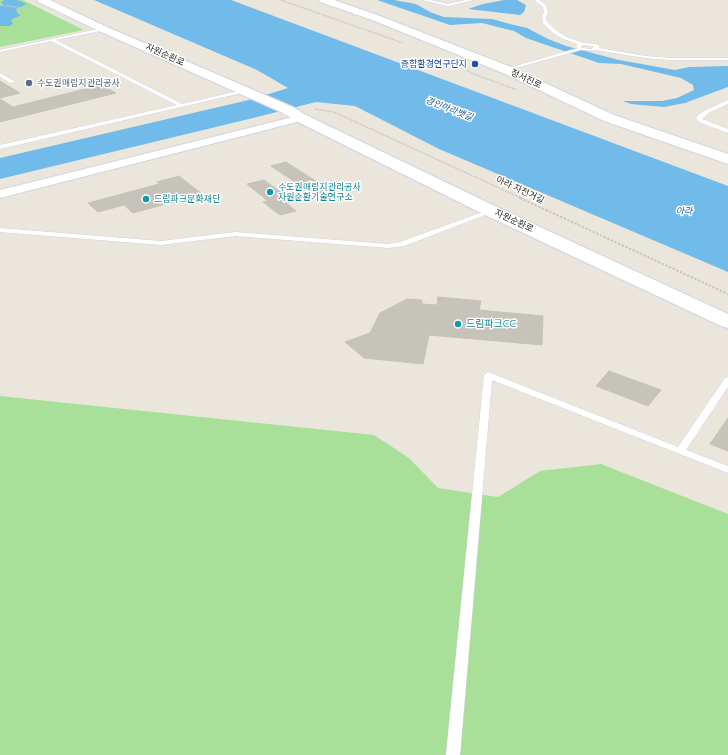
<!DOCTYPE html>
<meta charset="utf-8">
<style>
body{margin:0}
canvas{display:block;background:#ebe6db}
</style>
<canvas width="728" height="755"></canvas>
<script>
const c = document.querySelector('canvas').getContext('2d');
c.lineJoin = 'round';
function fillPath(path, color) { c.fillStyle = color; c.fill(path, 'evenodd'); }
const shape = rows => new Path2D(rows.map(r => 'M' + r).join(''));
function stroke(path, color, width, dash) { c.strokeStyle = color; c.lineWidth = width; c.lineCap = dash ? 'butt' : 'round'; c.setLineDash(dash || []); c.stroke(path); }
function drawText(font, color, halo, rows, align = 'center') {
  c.font = font + ' Montserrat,"Noto Sans KR",sans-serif'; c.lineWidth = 3; c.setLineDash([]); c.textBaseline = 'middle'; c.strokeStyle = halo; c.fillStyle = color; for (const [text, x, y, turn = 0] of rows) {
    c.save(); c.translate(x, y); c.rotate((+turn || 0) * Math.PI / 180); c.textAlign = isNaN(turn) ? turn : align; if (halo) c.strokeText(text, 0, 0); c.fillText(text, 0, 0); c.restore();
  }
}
const green = shape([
 [0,0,23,0,84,30,0,47],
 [0,396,374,435,409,458,438,488,498,497,540,471,601,464,728,514,728,755,0,755]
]);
const water = shape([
 [4,0,17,0,27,4,16,9,18,14,21,15,12,19,11,20,13,24,9,26,0,26,0,6,4,5,1,3],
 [94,0,231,0,728,186,728,272,439,149,355,106,316,102,249,119,0,179,0,158,253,99,288,88,257,70],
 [377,0,394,0,416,4,430,12,444,17,492,19,510,24,527,28,548,39,566,46,619,60,675,70,689,67,728,66,728,87,685,103,664,107,631,104,623,101,662,101,677,98,694,90,693,85,681,78,621,64,599,63,526,38,514,31,482,23,450,25],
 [504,0,517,0,526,5,524,12,520,15,468,9,483,4]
]);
const building = shape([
 [0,81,20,93,0,98,0,81],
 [101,85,116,93,0,122,0,99,13,107,101,85],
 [286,162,330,190,320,193,316,191,310,192,271,166,286,162],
 [179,176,202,194,133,213,124,205,98,212,88,203,159,184,157,182,179,176],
 [264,180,293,201,286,203,296,211,280,215,263,202,268,201,247,184,264,180],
 [438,297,481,301,479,310,543,316,542,345,429,335,423,364,364,358,345,342,370,333,380,313,407,299,422,300,422,304,437,305,438,297],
 [609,371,661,390,648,406,596,386,609,371],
 [728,418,728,451,710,444,728,418]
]);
const pathFar1 = shape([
 [281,0,403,43],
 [0,5,24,8],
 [460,65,471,73,517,90],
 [315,109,334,112,523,199]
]);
const path = shape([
 [520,198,728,294]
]);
const service = shape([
 [422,0,430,0,448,4,466,0,474,0,448,6,422,0],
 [534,0,539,0,546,5,548,12,546,17,547,22,557,31,567,37,583,43,596,44,600,46,599,48,645,56,670,58,728,58,728,60,670,60,645,58,595,50,581,50,505,71,505,69,578,48,576,46,578,44,563,39,553,33,543,23,542,17,544,12,543,7,534,0],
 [583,45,593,46,594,47,591,49,582,48,581,46,583,45],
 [103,28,105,30,56,40,182,104,247,89,250,91,0,149,0,145,177,105,51,41,0,52,0,50,103,28],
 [0,73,14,81,15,82,10,83,0,77,0,73],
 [728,100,728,104,710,112,702,119,728,129,728,133,701,123,696,119,698,115,706,110,728,100],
 [491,209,494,211,493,212,404,246,388,248,235,236,161,245,0,232,0,228,161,241,235,232,388,244,400,242,491,209],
 [488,372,678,447,725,378,728,377,728,387,686,450,728,466,728,473,492,380,460,755,446,755,484,375,488,372]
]);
const minor = shape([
 [301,115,307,118,305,120,0,198,0,190,301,115]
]);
const tertiary = shape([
 [319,0,334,0,380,16,511,67,614,115,728,154,728,164,604,121,503,73,372,20,320,2,319,0]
]);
const secondary = shape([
 [37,0,50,0,107,27,293,107,306,115,497,207,728,314,728,328,721,326,485,215,296,121,283,113,99,31,38,2,37,0]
]);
const markers = [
 [475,64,4,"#1a4fb4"],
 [29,83,4,"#5c6f8a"],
 [270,192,4,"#0f9aa8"],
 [146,199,4,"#0f9aa8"],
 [458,324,4,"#0f9aa8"]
];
const farStreetnames = [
 ["자원순환로",165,55,24],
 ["정서진로",526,79,25],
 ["아라 자전거길",520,190,25],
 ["자원순환로",514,221,25]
];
const farTransitnames = [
 ["종합환경연구단지",467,64]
];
const farServicenames = [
 ["수도권매립지관리공사",37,83]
];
const farWaternames = [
 ["경인아라뱃길",449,109,21],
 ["아라",684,211]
];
const farCulturenames = [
 ["수도권매립지관리공사",278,187],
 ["자원순환기술연구소",278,197],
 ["드림파크문화재단",154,199]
];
const cultureNames = [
 ["드림파크CC",466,324]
];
fillPath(green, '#a9e099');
fillPath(water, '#71bbea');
fillPath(building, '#c6c3bb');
stroke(building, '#c6c2b5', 1);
stroke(service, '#d1d2e2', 1);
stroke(minor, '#d1d2e2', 2);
stroke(tertiary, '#d1d2e2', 2);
stroke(secondary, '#d1d2e2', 2);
stroke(pathFar1, '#c7c7c7', 1.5, [1.5, 1]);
stroke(path, '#c7c7c7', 2, [2.5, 1.5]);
fillPath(service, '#fff');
fillPath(minor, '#fff');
fillPath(tertiary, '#fff');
fillPath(secondary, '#fff');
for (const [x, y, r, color] of markers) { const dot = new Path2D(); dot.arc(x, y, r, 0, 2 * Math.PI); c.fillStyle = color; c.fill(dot); stroke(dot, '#fff', 1.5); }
drawText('9px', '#292929', '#fff', farStreetnames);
drawText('9px', '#164399', '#fff', farTransitnames, 'right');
drawText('9px', '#4e5e75', '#fff', farServicenames, 'left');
drawText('italic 9px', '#125795', '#fff', farWaternames);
drawText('9px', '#0d838f', '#fff', farCulturenames, 'left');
drawText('10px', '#0d838f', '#fff', cultureNames, 'left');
</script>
